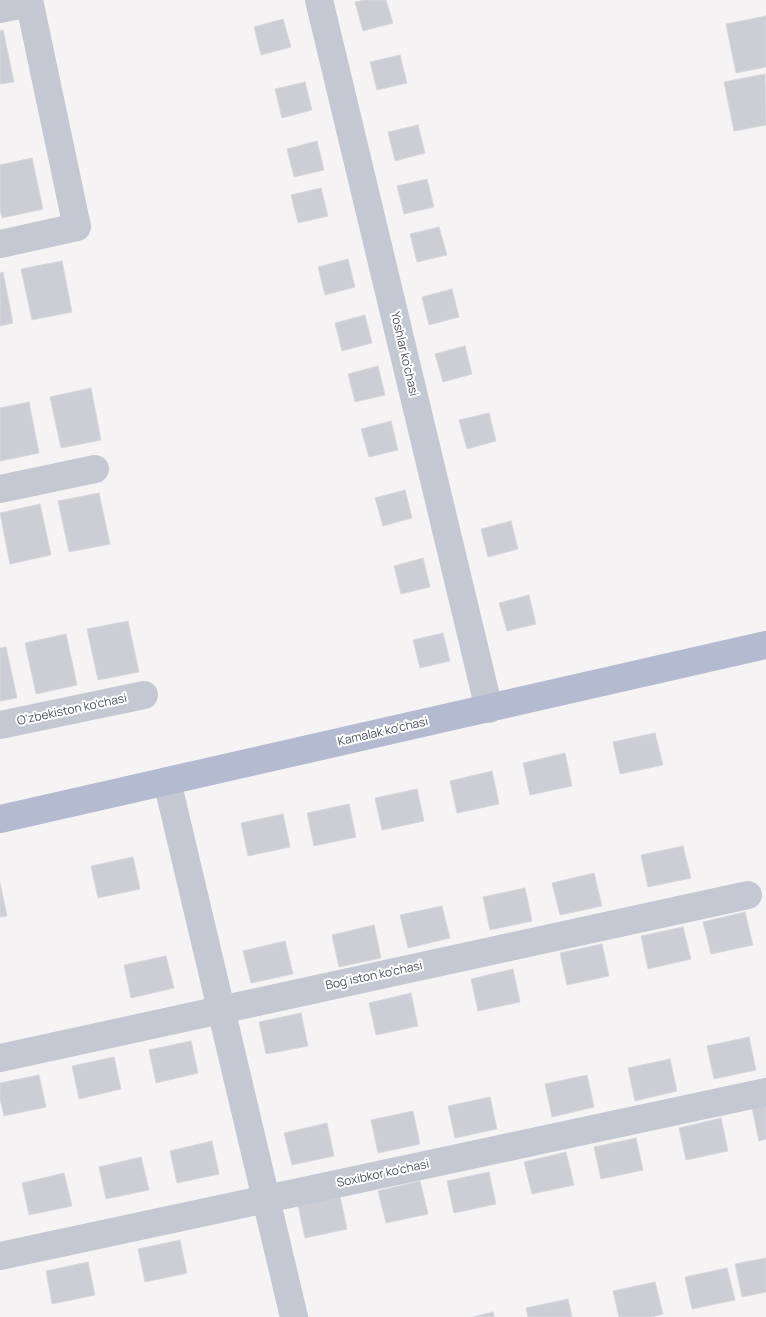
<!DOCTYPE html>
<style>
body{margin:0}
canvas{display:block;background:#f5f3f3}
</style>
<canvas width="766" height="1317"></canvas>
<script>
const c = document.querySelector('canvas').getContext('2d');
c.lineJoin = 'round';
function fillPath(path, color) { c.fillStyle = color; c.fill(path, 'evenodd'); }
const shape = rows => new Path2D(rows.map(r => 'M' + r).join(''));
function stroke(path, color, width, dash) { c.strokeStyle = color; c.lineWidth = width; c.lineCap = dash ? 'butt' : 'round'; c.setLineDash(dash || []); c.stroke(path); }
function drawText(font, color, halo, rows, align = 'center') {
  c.font = font + ' Manrope,sans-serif'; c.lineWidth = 4; c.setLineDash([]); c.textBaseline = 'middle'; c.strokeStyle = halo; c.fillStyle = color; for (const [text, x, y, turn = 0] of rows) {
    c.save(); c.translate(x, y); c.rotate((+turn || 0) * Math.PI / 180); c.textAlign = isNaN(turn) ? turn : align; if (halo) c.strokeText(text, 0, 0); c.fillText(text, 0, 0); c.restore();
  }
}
const building = shape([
 [365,0,386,0,393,23,363,31,355,2,365,0],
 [766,16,766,67,736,73,726,24,766,16],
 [283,19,291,47,261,55,254,27,283,19],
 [3,30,14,82,0,84,0,31,3,30],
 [400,55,407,83,377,90,370,62,400,55],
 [765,74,766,125,734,131,724,82,765,74],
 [305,82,312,110,282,118,275,89,305,82],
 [418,125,425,153,395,161,388,132,418,125],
 [317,141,324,170,294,177,287,149,317,141],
 [32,158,43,209,2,218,0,209,0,165,32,158],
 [427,179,434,207,404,214,397,186,427,179],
 [321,188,328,216,298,223,291,195,321,188],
 [439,227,447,255,417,262,410,234,439,227],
 [348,259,355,287,325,295,318,267,348,259],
 [62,261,72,312,32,320,21,269,62,261],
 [3,272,13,323,0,326,0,273,3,272],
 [452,289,459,317,429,325,422,297,452,289],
 [365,315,372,343,342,351,335,323,365,315],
 [465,346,472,374,443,382,435,354,465,346],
 [378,366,385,395,355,402,348,374,378,366],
 [91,388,101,440,61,448,50,397,91,388],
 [29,402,39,453,0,461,0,408,29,402],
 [489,413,496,441,467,449,459,420,489,413],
 [391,421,398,450,369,457,361,429,391,421],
 [405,490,412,518,383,526,375,498,405,490],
 [99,493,110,544,69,552,58,501,99,493],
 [40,504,51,555,10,564,0,513,40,504],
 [511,521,518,549,488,557,481,529,511,521],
 [423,558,430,587,401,594,394,566,423,558],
 [529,595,536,624,507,631,499,603,529,595],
 [128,621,139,672,98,680,87,629,128,621],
 [443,633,450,661,420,668,413,640,443,633],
 [66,634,77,685,36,694,25,643,66,634],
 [6,647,17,698,0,701,0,648,6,647],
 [655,733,663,765,620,774,613,742,655,733],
 [565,753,572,786,530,795,523,763,565,753],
 [492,771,499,804,457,813,450,781,492,771],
 [417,789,424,821,382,830,375,798,417,789],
 [349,804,356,837,314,846,307,813,349,804],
 [283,814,290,847,248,856,241,823,283,814],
 [683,846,691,878,648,887,641,855,683,846],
 [133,857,140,889,98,898,91,866,133,857],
 [594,873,602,906,560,915,552,883,594,873],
 [0,883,7,916,0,917,0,883],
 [525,888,532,921,490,930,483,897,525,888],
 [442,906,450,938,408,948,400,915,442,906],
 [745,912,753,945,711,954,703,922,745,912],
 [374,925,381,958,339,967,332,935,374,925],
 [683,927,691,959,648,969,641,936,683,927],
 [285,941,293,974,251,983,243,951,285,941],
 [602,944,609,976,567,985,560,953,602,944],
 [166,956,174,988,131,998,124,965,166,956],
 [513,969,520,1002,478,1011,471,979,513,969],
 [411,993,418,1026,376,1035,369,1003,411,993],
 [301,1013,308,1046,266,1054,259,1022,301,1013],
 [749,1037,756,1070,714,1079,707,1046,749,1037],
 [191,1041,198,1073,156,1083,149,1050,191,1041],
 [114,1057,121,1089,79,1099,72,1066,114,1057],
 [670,1059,677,1091,635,1101,628,1068,670,1059],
 [39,1075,46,1107,4,1116,0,1099,0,1083,39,1075],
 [587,1075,594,1107,552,1117,545,1084,587,1075],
 [490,1097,497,1129,455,1138,448,1106,490,1097],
 [766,1105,766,1139,759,1141,752,1108,766,1105],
 [413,1111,420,1144,378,1153,371,1120,413,1111],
 [721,1118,728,1151,686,1160,679,1128,721,1118],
 [327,1123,334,1156,292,1165,284,1133,327,1123],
 [636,1138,643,1170,601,1179,594,1147,636,1138],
 [212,1141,219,1174,177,1183,170,1151,212,1141],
 [566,1152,574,1185,532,1194,524,1162,566,1152],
 [141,1157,149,1190,106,1199,99,1167,141,1157],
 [489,1172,496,1204,454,1213,447,1181,489,1172],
 [64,1173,72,1206,29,1215,22,1183,64,1173],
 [420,1181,428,1214,386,1223,378,1191,420,1181],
 [340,1196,347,1229,305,1238,298,1205,340,1196],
 [180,1240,187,1273,145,1282,138,1249,180,1240],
 [766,1258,766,1292,742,1297,735,1264,766,1258],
 [88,1262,95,1295,52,1304,46,1271,88,1262],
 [727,1268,735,1300,692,1309,685,1277,727,1268],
 [655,1282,663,1314,651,1317,619,1317,613,1291,655,1282],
 [568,1299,572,1317,528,1317,526,1308,568,1299],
 [493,1312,494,1317,473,1317,493,1312]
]);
const minor = shape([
 [319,0,489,709],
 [0,9,29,3],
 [0,244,77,227,29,0],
 [0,489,95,469],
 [0,725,144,695],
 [167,781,294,1317],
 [0,1058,748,895],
 [0,1256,766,1092]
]);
const major = shape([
 [0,819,766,645]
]);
const streetNames = [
 ["Yoshlar ko'chasi",404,354,77],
 ["O'zbekiston ko'chasi",72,710,-12],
 ["Kamalak ko'chasi",383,732,-13],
 ["Bog'iston ko'chasi",374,976,-12],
 ["Soxibkor ko'chasi",383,1174,-12]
];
fillPath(building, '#cdced5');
stroke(building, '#d7d7de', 1);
stroke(minor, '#c4c8d3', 28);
stroke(major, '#b4bbd0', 28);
drawText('12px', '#4b5060', '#fff', streetNames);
</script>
